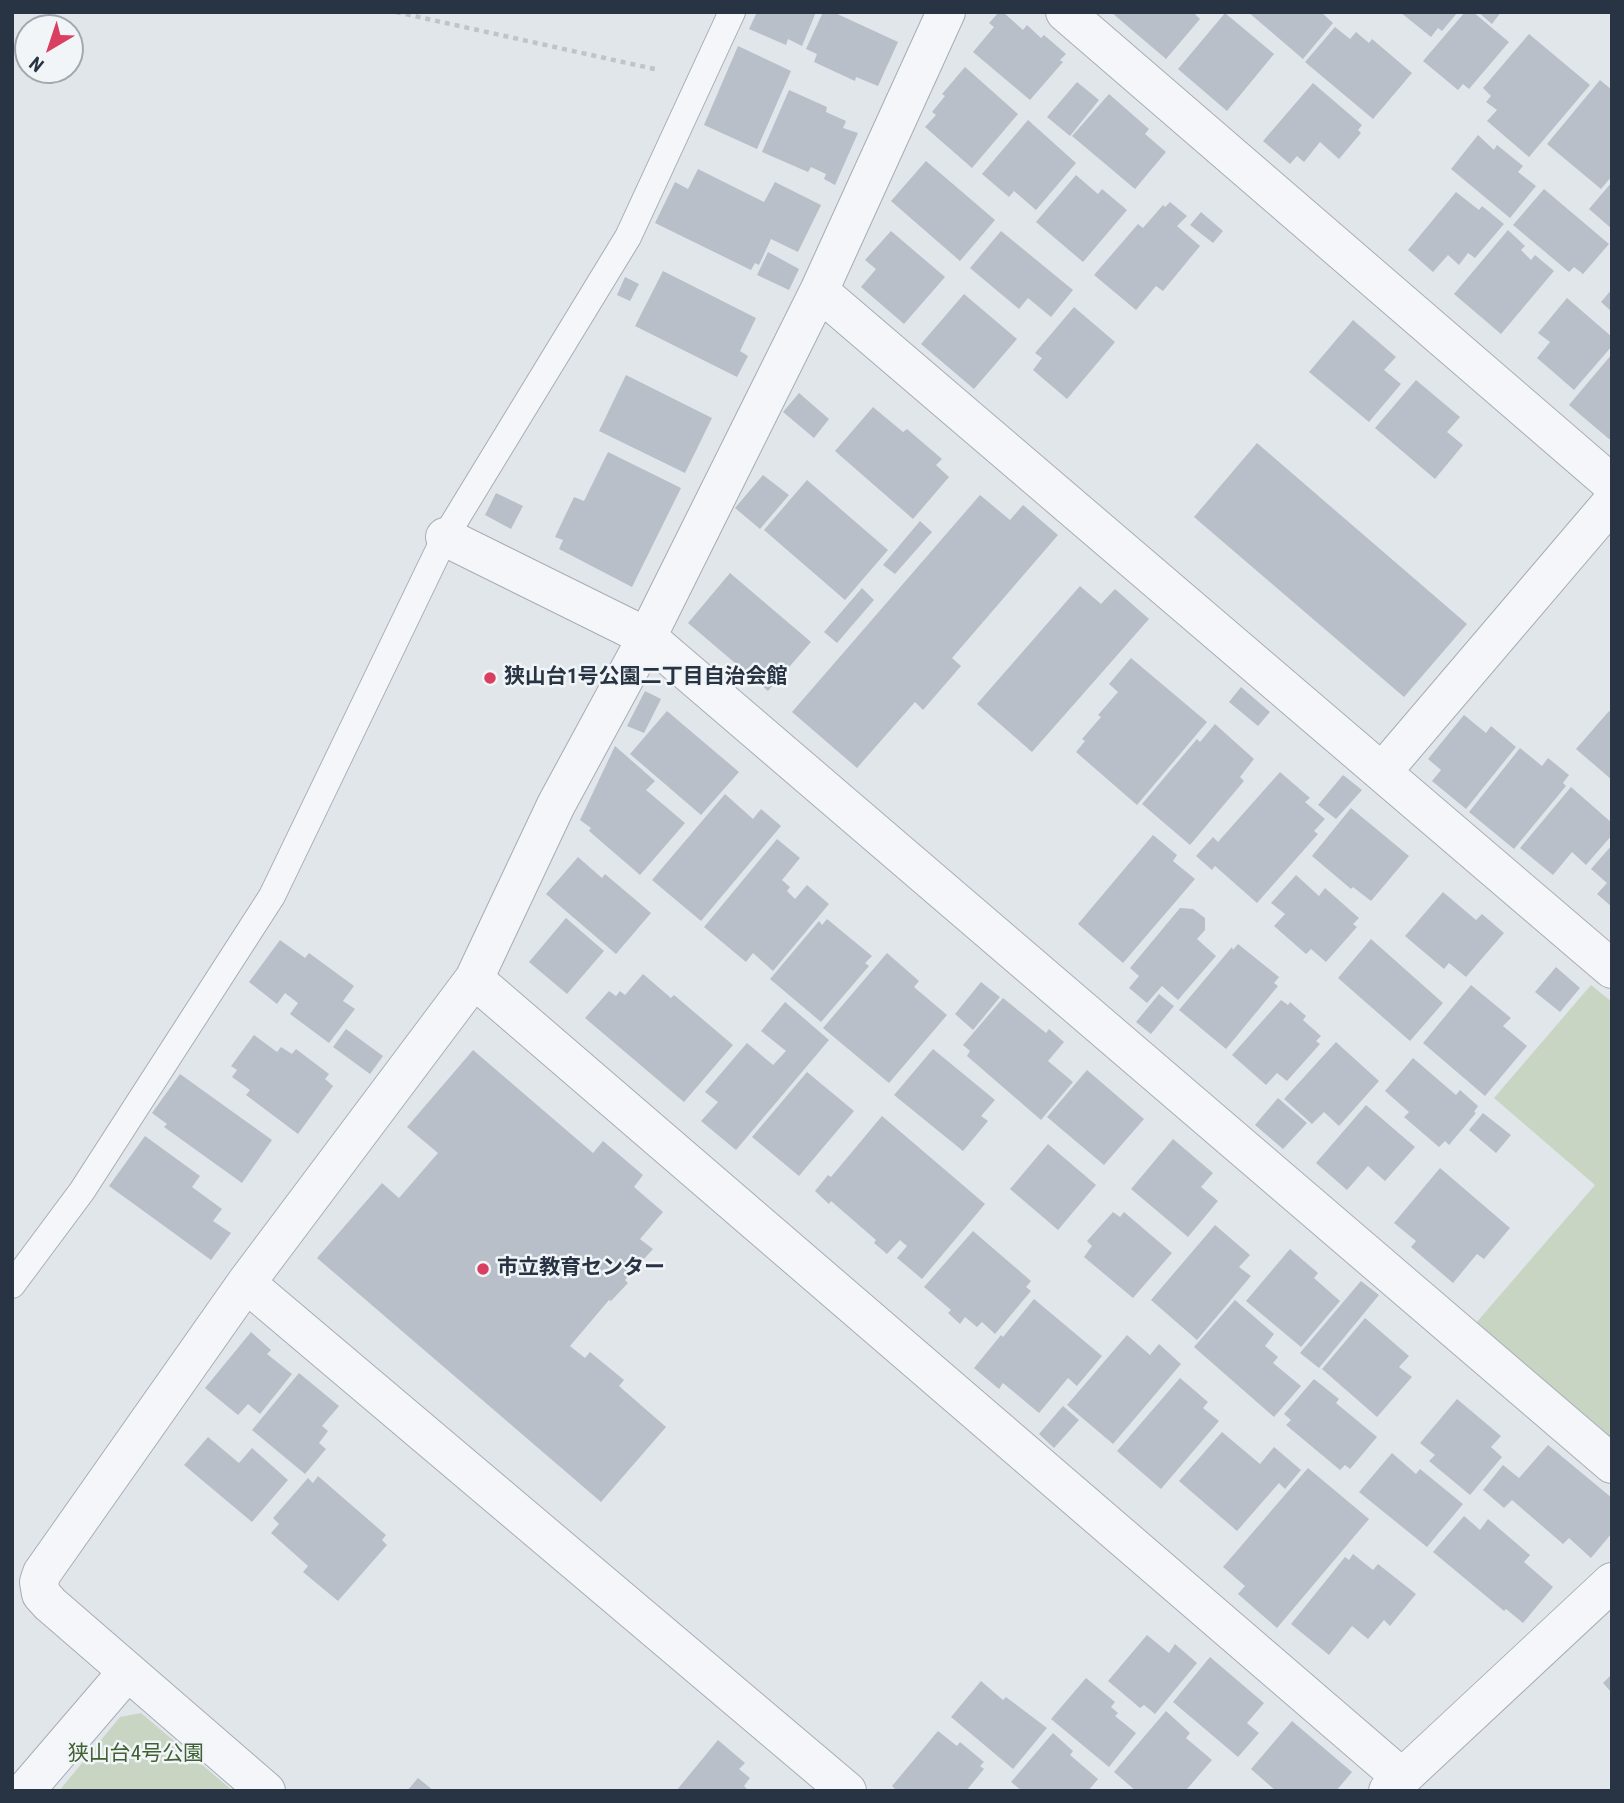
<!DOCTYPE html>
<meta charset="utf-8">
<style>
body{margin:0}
#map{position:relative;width:1624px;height:1803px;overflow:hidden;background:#e1e6eb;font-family:"Roboto Condensed",sans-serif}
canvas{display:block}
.frame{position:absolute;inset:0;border:14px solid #283444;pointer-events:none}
.north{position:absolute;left:14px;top:14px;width:70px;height:70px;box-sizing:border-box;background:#f1f5f8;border:2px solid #a1a8b0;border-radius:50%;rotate:219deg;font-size:19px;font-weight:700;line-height:28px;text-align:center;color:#283444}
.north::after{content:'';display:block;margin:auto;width:24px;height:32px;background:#d83f61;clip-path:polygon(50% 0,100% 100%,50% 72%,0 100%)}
</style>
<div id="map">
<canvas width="1624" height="1803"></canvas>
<div class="frame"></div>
<div class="north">N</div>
</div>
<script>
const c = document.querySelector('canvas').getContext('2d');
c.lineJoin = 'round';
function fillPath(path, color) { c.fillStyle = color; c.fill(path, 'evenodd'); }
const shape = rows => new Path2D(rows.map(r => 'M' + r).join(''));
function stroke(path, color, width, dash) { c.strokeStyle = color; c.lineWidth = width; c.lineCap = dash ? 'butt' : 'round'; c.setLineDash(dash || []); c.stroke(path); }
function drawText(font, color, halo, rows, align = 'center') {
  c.font = font + ' "Roboto Condensed","Noto Sans JP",sans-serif'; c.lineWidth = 5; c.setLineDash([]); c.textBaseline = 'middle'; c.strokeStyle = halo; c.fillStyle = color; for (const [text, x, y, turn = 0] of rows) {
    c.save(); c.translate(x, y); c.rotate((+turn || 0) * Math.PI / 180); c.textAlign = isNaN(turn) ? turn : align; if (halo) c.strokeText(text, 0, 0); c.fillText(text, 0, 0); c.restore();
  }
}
const green = shape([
 [1591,985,1612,1002,1612,1439,1476,1323,1595,1185,1494,1098],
 [141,1713,233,1791,59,1791,120,1717]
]);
const building = shape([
 [757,12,816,12,802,46,788,39,786,45,749,29],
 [823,12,833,12,898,42,878,86,856,77,855,81,814,62,817,54,806,49],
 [999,12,1003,12,1023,30,1027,25,1041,38,1044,35,1066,54,1060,60,1063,62,1030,100,973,52,994,27,989,23],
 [1111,12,1193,12,1200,19,1166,59],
 [1248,12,1321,12,1333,23,1303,59],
 [1400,12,1458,12,1442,31,1438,28,1431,37],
 [1465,12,1473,12,1509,42,1469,89,1463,84,1458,90,1423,61],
 [1478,12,1501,12,1492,24],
 [1225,13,1274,54,1227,111,1178,69],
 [1335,27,1350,39,1356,32,1369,43,1372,39,1412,73,1373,119,1305,62],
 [1529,34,1590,85,1529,157,1487,121,1497,110,1486,102,1491,96,1483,88],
 [738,46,791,71,757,149,704,125],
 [965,67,1018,114,972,168,925,127,936,115,932,112,945,96,942,94],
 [1600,80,1612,90,1612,176,1601,189,1547,144],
 [1077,82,1099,100,1070,136,1047,117],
 [1313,83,1362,125,1358,130,1361,133,1339,159,1320,142,1304,162,1297,156,1290,164,1263,141],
 [789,90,827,107,826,112,846,121,843,128,858,133,835,185,824,179,826,174,811,167,808,172,762,152],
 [1109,94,1149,129,1145,134,1166,152,1135,189,1072,136],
 [1028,120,1076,163,1036,210,1014,191,1009,197,982,174],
 [1478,135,1494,150,1497,145,1523,166,1518,172,1536,186,1510,218,1451,169],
 [926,161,995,220,960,261,891,201],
 [698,169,764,202,775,182,821,205,798,252,771,239,759,265,755,263,751,270,655,223,675,182,688,189],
 [1076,175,1098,194,1102,189,1127,210,1083,262,1036,222],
 [1612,182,1612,229,1589,209],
 [1544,189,1609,244,1583,274,1574,267,1569,272,1513,225],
 [1456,192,1479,210,1482,206,1504,224,1475,258,1468,253,1459,265,1448,255,1433,272,1408,250],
 [1170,202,1187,216,1177,226,1200,246,1163,291,1156,286,1136,310,1094,275,1138,224,1143,228,1163,205,1165,207],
 [1201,212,1223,231,1213,243,1190,225],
 [1508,230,1525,246,1521,250,1531,260,1535,255,1554,271,1501,334,1454,294],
 [891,231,945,277,904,324,861,287,876,269,865,260],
 [1001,231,1073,290,1051,317,1028,298,1019,309,970,268],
 [768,252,799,269,789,290,757,275],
 [663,271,756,318,740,351,748,356,737,377,635,326],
 [625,277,639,284,630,301,617,295],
 [1612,289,1612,312,1601,302],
 [964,294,1017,339,974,389,921,344],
 [1567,298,1612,337,1612,346,1574,390,1537,358,1550,342,1538,333],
 [1074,307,1115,342,1067,399,1033,370,1042,358,1035,353],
 [1353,320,1396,357,1384,370,1401,384,1369,422,1309,372],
 [1612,354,1612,439,1609,439,1569,405],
 [626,375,712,418,685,473,599,431],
 [1416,380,1460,417,1447,432,1463,445,1435,479,1375,428],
 [799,393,829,419,814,438,783,412],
 [873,407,903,432,907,429,942,459,936,465,949,477,913,519,835,451],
 [1257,443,1467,624,1404,697,1194,517],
 [608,452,681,488,632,587,559,549,563,540,555,537,574,497,584,501],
 [763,475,789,495,760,529,735,508],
 [807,480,888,550,845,600,764,530],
 [496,493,523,506,511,529,485,515],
 [980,495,1010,520,1023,505,1058,535,952,658,961,666,923,710,915,702,857,768,792,712],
 [920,521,932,532,895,574,883,565],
 [730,573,811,642,768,691,688,623],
 [1080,586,1101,604,1115,589,1149,619,1032,752,977,704],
 [862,588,874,600,837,643,824,632],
 [1131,658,1207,722,1137,805,1076,752,1085,741,1082,739,1101,717,1098,715,1118,692,1109,684],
 [1241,687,1270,712,1258,726,1229,702],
 [645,691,661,699,644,733,627,726],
 [667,711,739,772,701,815,630,754],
 [1609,711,1612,713,1612,780,1576,749],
 [1464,715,1486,733,1491,726,1516,747,1466,809,1432,781,1441,770,1428,759],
 [1215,724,1254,759,1240,777,1244,781,1190,845,1142,804,1197,739,1200,742],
 [615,746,655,781,646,790,685,823,640,875,589,831,591,828,580,820],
 [1520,748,1542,766,1548,758,1569,775,1563,783,1566,786,1514,849,1469,812],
 [1280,772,1310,798,1305,802,1325,819,1314,831,1318,834,1257,903,1215,866,1212,870,1196,856,1213,837,1218,842],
 [1343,775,1362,790,1336,819,1318,805],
 [1571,787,1612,823,1612,835,1586,865,1572,852,1553,875,1520,848],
 [725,794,753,819,761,809,781,826,701,921,652,880],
 [1351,808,1409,856,1371,901,1353,887,1351,889,1312,856],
 [1153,835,1177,855,1173,861,1195,879,1123,963,1078,924],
 [777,839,800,858,782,880,790,887,787,891,795,899,807,885,829,904,773,971,753,953,746,962,704,927],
 [1612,845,1612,907,1597,894,1607,883,1591,869],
 [578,857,602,878,605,874,651,913,616,954,546,894],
 [1296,875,1319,896,1325,888,1359,918,1353,924,1357,927,1326,962,1311,949,1306,954,1274,926,1285,914,1271,903],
 [1443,892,1476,920,1482,914,1504,933,1466,977,1449,963,1444,969,1405,936],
 [1180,908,1193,909,1205,918,1205,930,1197,939,1216,956,1178,1000,1162,986,1147,1003,1129,988,1139,976,1130,968],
 [566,918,604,951,567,994,529,962],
 [827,919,872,956,865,963,869,966,821,1022,770,979,819,921,822,925],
 [1371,939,1443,1003,1410,1041,1338,978],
 [280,940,305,958,309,953,354,986,343,1001,355,1009,329,1043,290,1014,298,1003,285,993,277,1004,249,982],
 [1238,944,1279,977,1274,983,1278,986,1226,1049,1179,1010,1232,947,1233,950],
 [887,953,919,981,914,987,947,1015,889,1083,823,1028],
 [1556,967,1580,988,1560,1012,1535,992],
 [643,974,671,998,674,995,733,1045,684,1102,585,1018,609,991,616,996,620,991,625,995],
 [981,982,1000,997,973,1030,955,1014],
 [1471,985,1511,1018,1503,1026,1527,1046,1485,1096,1423,1043],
 [1159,994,1174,1006,1151,1034,1136,1022],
 [1003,998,1046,1033,1049,1029,1064,1042,1048,1061,1073,1082,1041,1120,967,1056,970,1051,963,1045],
 [1281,1000,1288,1005,1290,1002,1306,1016,1303,1020,1321,1036,1316,1041,1320,1044,1287,1081,1277,1073,1266,1085,1232,1055],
 [785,1002,829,1040,736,1150,701,1121,718,1102,705,1092,747,1043,773,1065,786,1051,761,1031],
 [346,1029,383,1056,370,1074,333,1047],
 [254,1035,277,1052,281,1047,292,1054,296,1049,329,1074,325,1079,333,1086,298,1134,246,1095,250,1090,232,1077,237,1070,231,1066],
 [1336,1042,1379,1081,1339,1126,1324,1112,1312,1124,1284,1099],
 [933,1049,995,1100,981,1116,988,1121,963,1151,894,1095],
 [473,1050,593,1153,603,1141,643,1175,634,1187,663,1212,640,1239,653,1249,625,1280,628,1283,611,1301,609,1300,570,1346,585,1358,590,1352,624,1380,619,1386,666,1427,601,1502,317,1258,382,1183,399,1198,438,1153,407,1127],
 [1413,1058,1456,1095,1460,1090,1478,1106,1474,1112,1476,1113,1449,1145,1445,1141,1439,1147,1404,1117,1409,1112,1385,1091],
 [1087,1070,1144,1119,1104,1165,1047,1117],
 [807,1072,854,1111,799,1176,752,1137],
 [180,1074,272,1140,242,1183,164,1127,167,1124,152,1113],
 [1278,1098,1307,1123,1283,1149,1255,1125],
 [1366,1105,1415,1147,1385,1181,1368,1166,1347,1190,1316,1163],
 [1483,1113,1511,1135,1496,1153,1469,1130],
 [882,1116,985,1204,922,1279,897,1258,907,1246,900,1240,887,1254,874,1243,876,1240,831,1201,829,1204,815,1191,828,1175,831,1177],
 [145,1136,200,1176,192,1187,222,1209,213,1221,231,1233,211,1260,109,1186],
 [1173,1139,1213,1173,1201,1187,1218,1201,1188,1237,1131,1189],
 [1048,1144,1096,1185,1058,1230,1010,1189],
 [1440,1168,1510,1228,1484,1259,1477,1254,1453,1283,1411,1247,1416,1241,1394,1223],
 [1113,1212,1120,1217,1124,1212,1172,1253,1133,1298,1084,1257,1092,1246,1087,1241],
 [1215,1225,1250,1255,1239,1267,1251,1276,1197,1340,1151,1300],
 [973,1231,1031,1281,1026,1287,1031,1291,995,1334,982,1322,977,1327,965,1317,960,1324,948,1313,951,1310,924,1287],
 [1290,1249,1318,1273,1314,1278,1340,1301,1301,1347,1246,1301],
 [1361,1281,1379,1295,1319,1368,1300,1353],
 [1034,1299,1102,1356,1077,1386,1068,1378,1039,1413,1003,1383,999,1389,974,1368,1001,1335,1003,1337],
 [1235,1300,1274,1334,1265,1346,1278,1357,1273,1363,1301,1386,1274,1417,1194,1347],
 [1365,1318,1409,1356,1399,1367,1412,1377,1377,1417,1322,1369],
 [251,1332,271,1350,267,1354,292,1374,260,1414,248,1404,238,1415,205,1388],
 [1127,1335,1150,1355,1159,1344,1181,1364,1113,1444,1067,1405],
 [299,1373,339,1406,322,1426,328,1431,319,1443,326,1449,305,1474,252,1430],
 [1180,1378,1208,1402,1203,1408,1219,1421,1161,1489,1117,1451],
 [1314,1379,1339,1399,1336,1403,1377,1437,1350,1469,1345,1465,1340,1470,1286,1425,1291,1420,1284,1414],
 [1457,1399,1501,1436,1491,1447,1502,1457,1470,1495,1429,1461,1435,1455,1420,1443],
 [1063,1406,1079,1420,1054,1448,1039,1434],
 [1222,1432,1260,1464,1274,1447,1301,1470,1285,1489,1279,1483,1237,1531,1179,1481],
 [208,1437,239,1463,252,1448,288,1480,252,1522,184,1465],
 [1548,1445,1612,1498,1612,1533,1591,1558,1569,1538,1563,1544,1512,1500,1504,1508,1483,1490,1503,1465,1519,1478],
 [1392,1453,1416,1474,1420,1469,1463,1504,1427,1547,1359,1492],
 [1308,1468,1369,1519,1277,1628,1238,1594,1245,1586,1223,1567],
 [318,1476,386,1535,382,1540,387,1545,338,1601,303,1572,308,1566,271,1533,279,1524,273,1518,308,1478,313,1483],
 [1464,1516,1480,1530,1488,1519,1530,1555,1524,1562,1553,1587,1523,1623,1506,1609,1504,1611,1433,1552],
 [1353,1554,1373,1570,1378,1564,1416,1594,1390,1626,1384,1620,1368,1639,1352,1626,1329,1655,1291,1624,1345,1557,1349,1560],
 [1147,1635,1169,1653,1175,1644,1197,1663,1155,1714,1144,1705,1140,1708,1108,1681],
 [1210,1657,1264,1703,1247,1723,1259,1733,1238,1757,1173,1702],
 [1612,1674,1612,1693,1603,1683],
 [1086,1678,1115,1702,1111,1707,1118,1713,1115,1716,1136,1733,1109,1767,1051,1719],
 [981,1681,1003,1700,1006,1697,1047,1728,1013,1769,951,1717],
 [1166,1711,1190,1733,1186,1738,1212,1760,1187,1789,1189,1791,1136,1791,1114,1772],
 [1292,1721,1352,1772,1336,1791,1276,1791,1251,1769],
 [938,1731,957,1746,960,1742,984,1762,980,1766,984,1769,966,1791,897,1791,892,1786],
 [1053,1733,1073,1751,1070,1755,1098,1779,1088,1791,1022,1791,1011,1782],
 [718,1740,745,1763,739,1769,750,1778,744,1786,749,1791,676,1791],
 [418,1778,434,1791,407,1791]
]);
const path = shape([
 [396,12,659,70]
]);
const service = shape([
 [12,1285,82,1191,272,896,445,537,628,237,732,12]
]);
const minor = shape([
 [1065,12,1612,484],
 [819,291,1612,969],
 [445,537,647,637,1612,1464],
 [1382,772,1612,502],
 [474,979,1401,1777],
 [246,1283,847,1791],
 [25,1791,127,1672],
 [266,1791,50,1604,41,1594,39,1582,42,1573,246,1283,474,979,556,805,647,637,819,291,946,12],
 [1388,1791,1612,1582]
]);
const markers = [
 [490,678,7,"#d83f61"],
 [483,1269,7,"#d83f61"]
];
const poiNames = [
 ["狭山台1号公園二丁目自治会館",504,678],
 ["市立教育センター",497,1269]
];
const parkNames = [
 ["狭山台4号公園",136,1755]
];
fillPath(green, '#c8d5c2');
fillPath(building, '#b8bfc9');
stroke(service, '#a6adb6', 28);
stroke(minor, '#a6adb6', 40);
stroke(path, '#c0c4ca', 4.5, [5, 5]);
stroke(service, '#f5f6f9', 26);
stroke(minor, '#f5f6f9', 38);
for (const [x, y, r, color] of markers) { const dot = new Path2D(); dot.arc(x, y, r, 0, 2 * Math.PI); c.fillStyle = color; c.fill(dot); stroke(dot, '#f1f5f8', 2.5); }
drawText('bold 21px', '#283444', '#f1f5f8', poiNames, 'left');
drawText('21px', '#406134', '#f1f5f8', parkNames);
</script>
